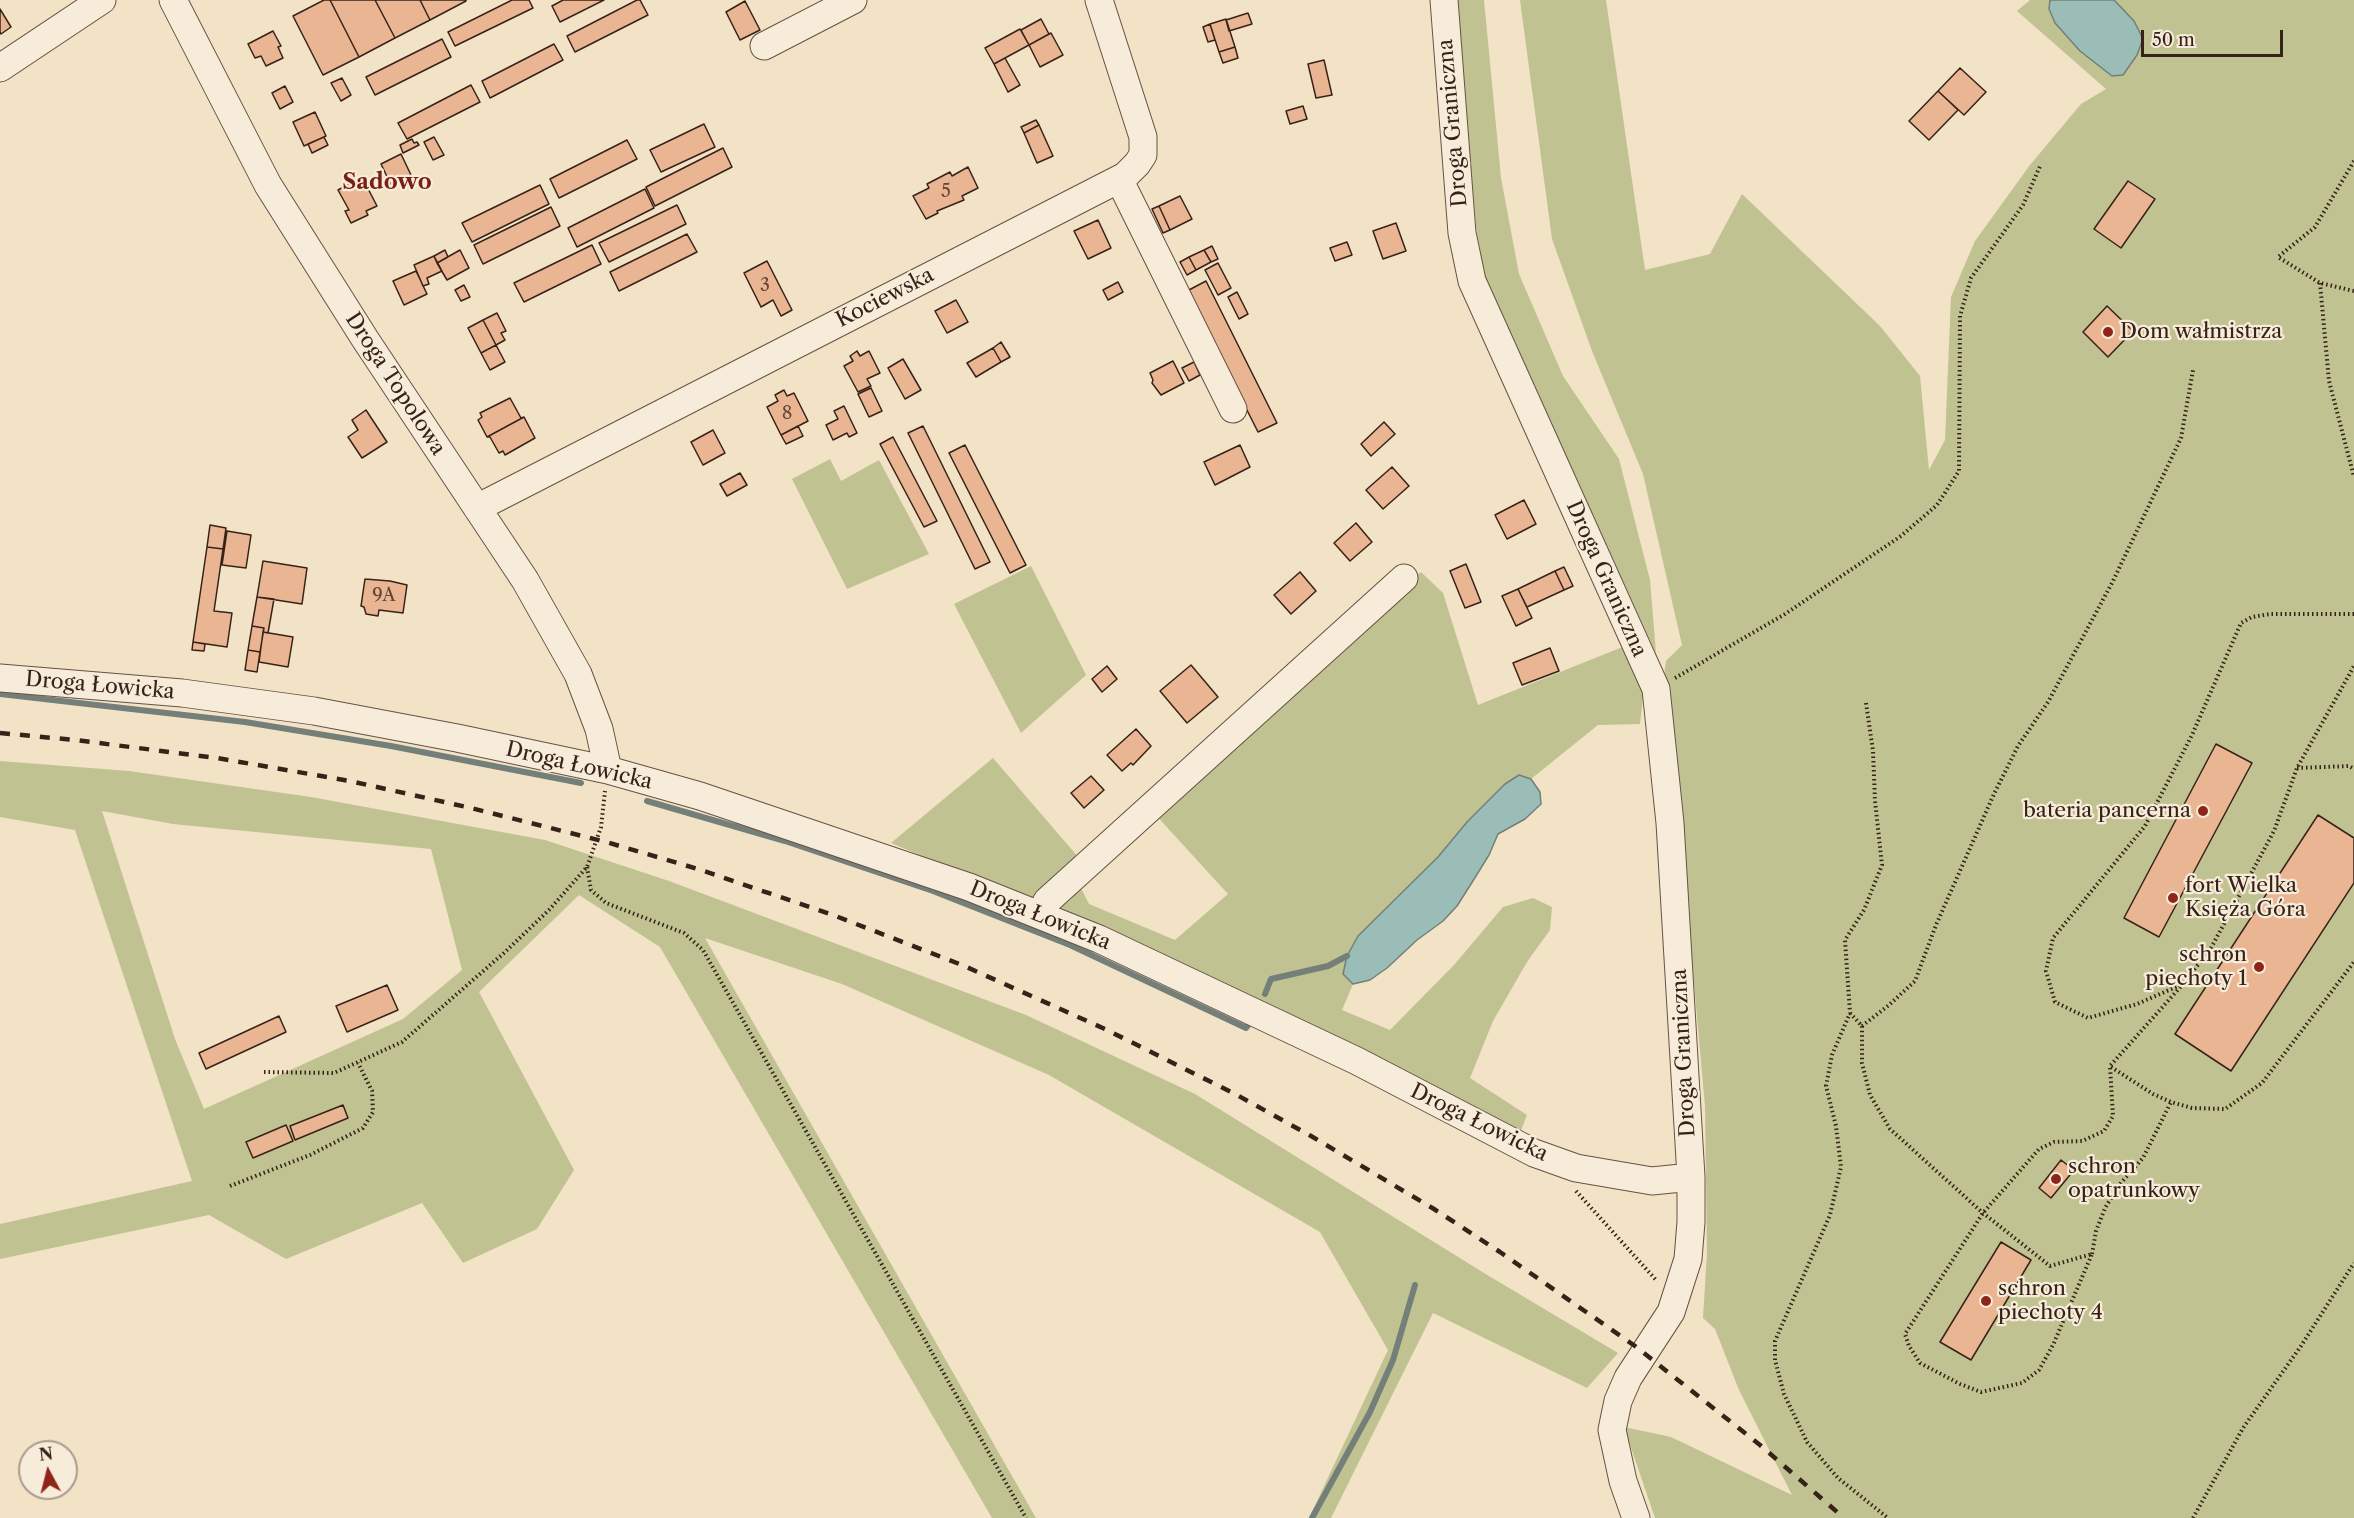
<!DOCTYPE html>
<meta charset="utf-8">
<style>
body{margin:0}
#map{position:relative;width:2354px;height:1518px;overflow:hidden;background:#f2e2c6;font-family:"Libre Caslon Text",serif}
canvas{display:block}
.north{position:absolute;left:18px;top:1440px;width:60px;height:60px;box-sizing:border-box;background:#f7ecda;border:2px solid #aa9b8c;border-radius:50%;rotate:353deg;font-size:16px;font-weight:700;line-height:24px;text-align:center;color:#372218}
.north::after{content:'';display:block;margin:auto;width:21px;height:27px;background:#8f2418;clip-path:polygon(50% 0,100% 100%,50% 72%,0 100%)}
.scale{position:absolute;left:2141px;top:30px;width:142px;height:27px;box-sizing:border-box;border:3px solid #372218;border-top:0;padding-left:8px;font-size:18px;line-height:21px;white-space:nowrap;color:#372218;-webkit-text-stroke:4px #f7ecda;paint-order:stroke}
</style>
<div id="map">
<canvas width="2354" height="1518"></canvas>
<div class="north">N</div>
<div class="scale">50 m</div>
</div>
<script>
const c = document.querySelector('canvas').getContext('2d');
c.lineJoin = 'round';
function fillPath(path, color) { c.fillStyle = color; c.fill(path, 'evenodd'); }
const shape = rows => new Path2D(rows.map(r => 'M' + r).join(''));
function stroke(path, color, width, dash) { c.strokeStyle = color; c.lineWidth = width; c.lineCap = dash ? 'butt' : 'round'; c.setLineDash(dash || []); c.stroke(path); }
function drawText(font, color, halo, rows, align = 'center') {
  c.font = font + ' "Libre Caslon Text",serif'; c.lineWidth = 4.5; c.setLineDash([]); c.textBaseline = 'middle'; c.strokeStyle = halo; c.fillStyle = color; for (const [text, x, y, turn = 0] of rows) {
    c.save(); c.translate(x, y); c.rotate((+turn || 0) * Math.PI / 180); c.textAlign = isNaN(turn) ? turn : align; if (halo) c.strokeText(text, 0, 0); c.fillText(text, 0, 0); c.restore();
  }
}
const green = shape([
 [1456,0,1484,0,1501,178,1519,274,1563,376,1619,459,1650,580,1656,653,1485,279,1476,227],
 [1520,0,1606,0,1645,270,1710,254,1742,194,1880,326,1920,376,1929,470,1945,440,1951,297,1975,241,2030,165,2081,104,2106,89,2017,11,2030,0,2354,0,2354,1518,1655,1518,1624,1427,1671,1437,1792,1495,1739,1390,1715,1329,1703,1318,1707,1253,1705,1106,1690,939,1658,719,1666,661,1682,645,1643,474,1592,351,1552,239],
 [830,459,841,481,879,460,929,554,847,589,792,479],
 [1031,566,1086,675,1021,733,954,604],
 [1421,572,1443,593,1478,705,1625,646,1644,687,1640,724,1598,725,1531,779,1519,775,1505,784,1467,822,1438,857,1358,936,1343,974,1353,984,1342,1010,1390,1030,1454,965,1503,907,1533,898,1552,907,1550,930,1527,962,1493,1021,1470,1078,1527,1115,1518,1138,1333,1034,1155,954,891,843,993,758,1079,858,1081,888,1089,904,1175,940,1228,894,1153,812],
 [0,761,129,771,311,797,545,840,669,881,1026,1015,1195,1094,1484,1273,1618,1353,1587,1388,1433,1313,1331,1518,1309,1518,1388,1350,1320,1232,1049,1075,842,984,705,938,1036,1518,992,1518,660,947,579,895,479,992,574,1170,537,1229,463,1263,422,1203,286,1259,209,1215,0,1259,0,1224,192,1181,75,830,0,817],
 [102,811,173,824,431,849,462,970,403,1019,204,1109,175,1039]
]);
const water = shape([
 [2050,0,2114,0,2134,21,2143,39,2137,55,2123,75,2112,76,2080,51,2055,23,2049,9,2050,0],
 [1519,775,1531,779,1540,792,1541,804,1525,819,1498,834,1489,855,1471,884,1457,906,1443,921,1417,940,1387,968,1370,980,1353,984,1343,974,1347,956,1358,936,1438,857,1467,822,1505,784,1519,775]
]);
const stream = shape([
 [0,694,245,722,391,746,581,783],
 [647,801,785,841,933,891,1070,945,1246,1028,1252,1020],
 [1265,994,1271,979,1328,966,1347,956],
 [1312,1518,1370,1412,1393,1360,1415,1285]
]);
const building = shape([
 [324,0,330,0,359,57,323,75,293,16,324,0],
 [330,0,375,0,395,38,359,57,330,0],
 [375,0,420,0,430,20,395,38,375,0],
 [420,0,466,0,466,1,430,20,420,0],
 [512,0,529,0,533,8,455,46,448,32,512,0],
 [563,0,604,0,560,22,552,6,563,0],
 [637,0,640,0,648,15,575,52,567,36,637,0],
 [745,1,760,30,740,40,726,12,745,1],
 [0,9,11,27,1,34,0,32,0,9],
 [1248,13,1252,24,1229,31,1226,20,1248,13],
 [1041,19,1049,34,1029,45,1021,30,1041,19],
 [1226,19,1235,47,1219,52,1210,24,1226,19],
 [1210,24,1215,40,1208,42,1203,27,1210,24],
 [1020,29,1029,45,994,64,985,48,1020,29],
 [273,31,281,46,278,47,283,58,266,66,261,56,255,58,248,44,273,31],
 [1051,33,1063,55,1040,67,1029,45,1051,33],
 [442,39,451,57,375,95,366,77,442,39],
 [554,44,563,60,490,98,482,81,554,44],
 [1235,47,1238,58,1223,63,1219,52,1235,47],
 [1005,58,1020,85,1008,92,994,64,1005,58],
 [1324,60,1332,95,1316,98,1308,64,1324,60],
 [1960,68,1986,92,1964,115,1938,91,1960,68],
 [342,78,351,95,341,101,331,83,342,78],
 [471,85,480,102,407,139,398,123,471,85],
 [285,86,293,102,280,109,272,93,285,86],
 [1938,91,1958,110,1929,140,1909,121,1938,91],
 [1303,106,1307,119,1290,124,1286,111,1303,106],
 [315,112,326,136,304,146,293,122,315,112],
 [1036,120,1039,125,1024,133,1021,127,1036,120],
 [704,124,715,147,661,172,650,150,704,124],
 [1039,125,1053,156,1037,163,1024,133,1039,125],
 [324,137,328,145,312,153,308,144,324,137],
 [434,137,444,155,433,160,424,142,434,137],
 [412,139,414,143,417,142,419,145,403,153,400,145,412,139],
 [627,140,637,159,559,198,550,179,627,140],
 [723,148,732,167,655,206,646,187,723,148],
 [401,154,411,175,391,185,381,164,401,154],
 [968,167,978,188,962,196,964,200,937,211,938,213,926,219,913,196,929,188,927,184,950,172,952,176,968,167],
 [362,177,377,206,366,211,368,215,351,223,345,211,349,210,338,190,362,177],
 [2128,181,2155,199,2121,248,2094,229,2128,181],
 [540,185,549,204,472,242,462,223,540,185],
 [645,189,654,208,577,247,568,228,645,189],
 [1180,196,1192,219,1170,230,1159,206,1180,196],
 [677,205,686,224,609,262,599,243,677,205],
 [1159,206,1170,230,1163,233,1152,209,1159,206],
 [551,207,560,226,483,264,474,245,551,207],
 [1098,220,1111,248,1088,259,1074,231,1098,220],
 [1396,223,1406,251,1383,259,1373,231,1396,223],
 [687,234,697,252,619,291,610,272,687,234],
 [1347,242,1352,255,1335,261,1330,248,1347,242],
 [592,245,601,264,524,302,514,283,592,245],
 [1212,246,1218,259,1211,262,1204,250,1212,246],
 [445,250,448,257,437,263,434,256,445,250],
 [460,250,469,268,447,280,437,263,460,250],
 [1204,250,1211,262,1196,270,1189,257,1204,250],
 [434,256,442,271,427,278,429,284,423,286,414,265,434,256],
 [1189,257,1196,270,1187,275,1180,262,1189,257],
 [767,261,792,310,781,316,773,300,761,307,744,273,767,261],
 [1218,263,1231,288,1218,295,1205,270,1218,263],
 [416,271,427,294,404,305,393,281,416,271],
 [1206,281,1277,423,1258,432,1187,291,1206,281],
 [1118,282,1123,292,1108,300,1103,290,1118,282],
 [464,285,470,297,461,301,455,290,464,285],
 [1237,292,1248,314,1239,319,1228,297,1237,292],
 [956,300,968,322,947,333,935,311,956,300],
 [2107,306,2133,331,2108,357,2083,332,2107,306],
 [497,313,506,331,501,333,505,340,496,345,483,320,497,313],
 [483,320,496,345,481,353,468,328,483,320],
 [1001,342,1010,357,1001,362,993,348,1001,342],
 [496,345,505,362,490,370,481,353,496,345],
 [993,348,1001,362,976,377,967,363,993,348],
 [857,351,860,356,869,351,880,373,867,379,871,386,858,392,844,366,853,361,850,356,857,351],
 [903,359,921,390,905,399,888,368,903,359],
 [1173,361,1184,383,1161,395,1152,383,1153,380,1150,373,1173,361],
 [1194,362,1200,375,1189,381,1182,368,1194,362],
 [871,388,882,411,869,417,858,394,871,388],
 [784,390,787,396,794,393,808,421,781,435,767,407,778,401,775,395,784,390],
 [510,398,521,418,524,417,487,437,478,420,482,417,480,413,510,398],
 [844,406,857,433,849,437,847,433,833,440,826,425,838,419,834,411,844,406],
 [366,410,387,442,362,458,348,437,358,430,352,420,366,410],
 [524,417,535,438,505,455,503,451,499,453,490,437,487,437,524,417],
 [1384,422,1395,434,1371,456,1361,444,1384,422],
 [798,426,803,436,786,444,781,435,798,426],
 [923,426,990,562,975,569,908,433,923,426],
 [713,430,725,453,703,465,691,442,713,430],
 [893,437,937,521,924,527,880,444,893,437],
 [965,445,1026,565,1010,573,949,453,965,445],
 [1240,445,1250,467,1215,485,1204,462,1240,445],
 [1392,467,1409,486,1383,509,1366,490,1392,467],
 [740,473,747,485,727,496,720,484,740,473],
 [1524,500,1536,524,1507,539,1495,515,1524,500],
 [1356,523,1372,542,1350,561,1334,543,1356,523],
 [210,525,226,528,223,549,207,547,210,525],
 [227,531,251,535,246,568,222,565,227,531],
 [207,547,223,549,214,611,232,613,227,647,193,642,207,547],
 [263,561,307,568,302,604,257,597,263,561],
 [1466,564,1481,602,1465,608,1450,571,1466,564],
 [1564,567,1573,586,1564,590,1555,571,1564,567],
 [1555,571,1564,590,1527,607,1518,589,1555,571],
 [1300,572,1316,591,1291,614,1274,595,1300,572],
 [365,579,390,581,407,585,403,613,379,610,378,616,366,614,364,607,361,606,365,579],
 [1518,589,1532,618,1516,626,1502,596,1518,589],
 [257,597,274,599,268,633,263,632,264,628,252,626,257,597],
 [252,626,264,628,260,652,248,650,252,626],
 [263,632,293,637,288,667,259,662,263,632],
 [193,642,205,644,204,651,192,650,193,642],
 [1550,648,1559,671,1522,685,1513,663,1550,648],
 [248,650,260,652,257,672,245,670,248,650],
 [1191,665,1218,697,1187,723,1160,691,1191,665],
 [1107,666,1117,679,1102,692,1092,679,1107,666],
 [1136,729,1151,746,1133,765,1131,763,1122,771,1107,755,1136,729],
 [2216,744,2252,763,2159,937,2124,918,2216,744],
 [1091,776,1104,790,1084,808,1071,793,1091,776],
 [2318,815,2354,838,2354,883,2231,1071,2175,1034,2318,815],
 [387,985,398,1010,347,1032,336,1006,387,985],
 [279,1016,286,1032,206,1069,199,1053,279,1016],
 [343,1105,348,1118,295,1140,290,1126,343,1105],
 [286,1125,293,1141,253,1158,246,1142,286,1125],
 [2061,1160,2074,1170,2051,1198,2039,1188,2061,1160],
 [2001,1242,2031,1260,1971,1360,1940,1342,2001,1242]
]);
const path = shape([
 [2354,161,2315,227,2278,257,2320,283,2354,291],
 [2320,283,2329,381,2354,477],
 [2354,614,2270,614,2252,617,2241,623,2192,735,2145,826,2053,938,2046,971,2055,1002,2088,1018,2137,1004,2183,984,2211,948,2274,831,2297,768,2354,666],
 [1675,678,1785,614,1901,536,1937,505,1959,471,1960,316,1971,278,2023,205,2041,164],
 [1866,703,1873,751,1875,801,1882,865,1864,910,1845,940,1850,1013,1832,1055,1826,1086,1836,1126,1841,1167,1830,1215,1775,1341,1775,1360,1784,1394,1807,1442,1838,1478,1888,1518],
 [2297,768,2349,766,2354,769],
 [587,867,591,890,606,903,684,933,703,950,1026,1518],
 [1850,1013,1862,1026,1862,1063,1870,1095,1890,1129,1983,1213,2050,1266,2092,1254,2053,1345,2039,1370,2022,1383,1981,1392,1960,1384,1920,1363,1909,1346,1905,1334,1983,1213,2039,1149,2054,1142,2082,1141,2104,1131,2113,1116,2110,1066,2183,984],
 [1862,1026,1889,1005,1915,981,1936,925,1994,794,2018,746,2048,702,2113,581,2181,438,2193,370],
 [2111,1067,2153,1094,2171,1102,2192,1108,2225,1109,2262,1083,2354,962],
 [264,1072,334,1073,402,1042,505,952,549,910,587,867,601,827,605,791],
 [230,1186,310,1155,363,1128,373,1112,372,1091,358,1063],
 [1576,1191,1657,1281],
 [2092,1254,2096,1231,2105,1208,2120,1184,2143,1158,2171,1102],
 [2193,1518,2243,1428,2301,1346,2354,1263]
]);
const minor = shape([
 [173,0,268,185,365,339,525,580,578,674,599,729,608,770],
 [1444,0,1462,233,1472,281,1656,689,1670,823,1691,1177,1691,1222,1688,1259,1671,1312,1628,1378,1618,1401,1612,1430,1623,1481,1636,1518],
 [764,46,853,0],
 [0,68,102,0],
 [1119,179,1233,409],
 [477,508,1125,176,1137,164,1143,155,1143,137,1099,0],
 [0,678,182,693,314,711,457,738,608,770,700,796,969,887,1099,939,1357,1061,1534,1153,1576,1168,1652,1181,1691,1177],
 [1040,915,1047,901,1404,578]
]);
const rail = shape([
 [0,733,75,740,217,758,350,781,471,808,606,842,698,869,833,915,962,965,1105,1029,1237,1095,1311,1136,1434,1209,1500,1252,1635,1346,1760,1445,1844,1518]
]);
const markers = [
 [2108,332,6,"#8f2418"],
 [2203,811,6,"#8f2418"],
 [2173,898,6,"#8f2418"],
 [2259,967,6,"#8f2418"],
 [2056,1179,6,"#8f2418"],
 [1986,1301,6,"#8f2418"]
];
const numberNames = [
 ["5",946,192],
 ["3",765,286],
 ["8",787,414],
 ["9A",384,596]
];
const streetNames = [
 ["Droga Graniczna",1453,123,-95],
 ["Kociewska",885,298,-27],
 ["Droga Topolowa",395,384,57],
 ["Droga Graniczna",1606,579,66],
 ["Droga Łowicka",100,686,5],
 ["Droga Łowicka",579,766,13],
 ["Droga Łowicka",1040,916,22],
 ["Droga Graniczna",1684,1053,-93],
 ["Droga Łowicka",1479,1123,26]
];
const poiNames = [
 ["Dom wałmistrza",2120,332],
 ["bateria pancerna",2191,811,"right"],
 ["fort Wielka",2185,886],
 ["Księża Góra",2185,910],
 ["schron",2247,955,"right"],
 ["piechoty 1",2247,979,"right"],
 ["schron",2068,1167],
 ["opatrunkowy",2068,1191],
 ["schron",1998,1289],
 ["piechoty 4",1998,1313]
];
const neighbourhoodNames = [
 ["Sadowo",387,183]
];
fillPath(green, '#c0c291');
fillPath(water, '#9bbdb8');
stroke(water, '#737f78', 1.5);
stroke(stream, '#737f78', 6);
fillPath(building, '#e9b593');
stroke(building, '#372218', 1.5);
stroke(minor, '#665244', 29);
stroke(path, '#372218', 4, [1.5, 3]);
stroke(minor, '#f7ecda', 27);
stroke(rail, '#372218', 4.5, [10, 10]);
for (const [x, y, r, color] of markers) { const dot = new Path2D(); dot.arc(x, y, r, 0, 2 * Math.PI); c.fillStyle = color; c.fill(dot); stroke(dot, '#f7ecda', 2); }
drawText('18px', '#644737', null, numberNames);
drawText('21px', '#372218', '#f7ecda', streetNames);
drawText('21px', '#372218', '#f7ecda', poiNames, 'left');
drawText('bold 22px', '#7a1f14', '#f7ecda', neighbourhoodNames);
</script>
